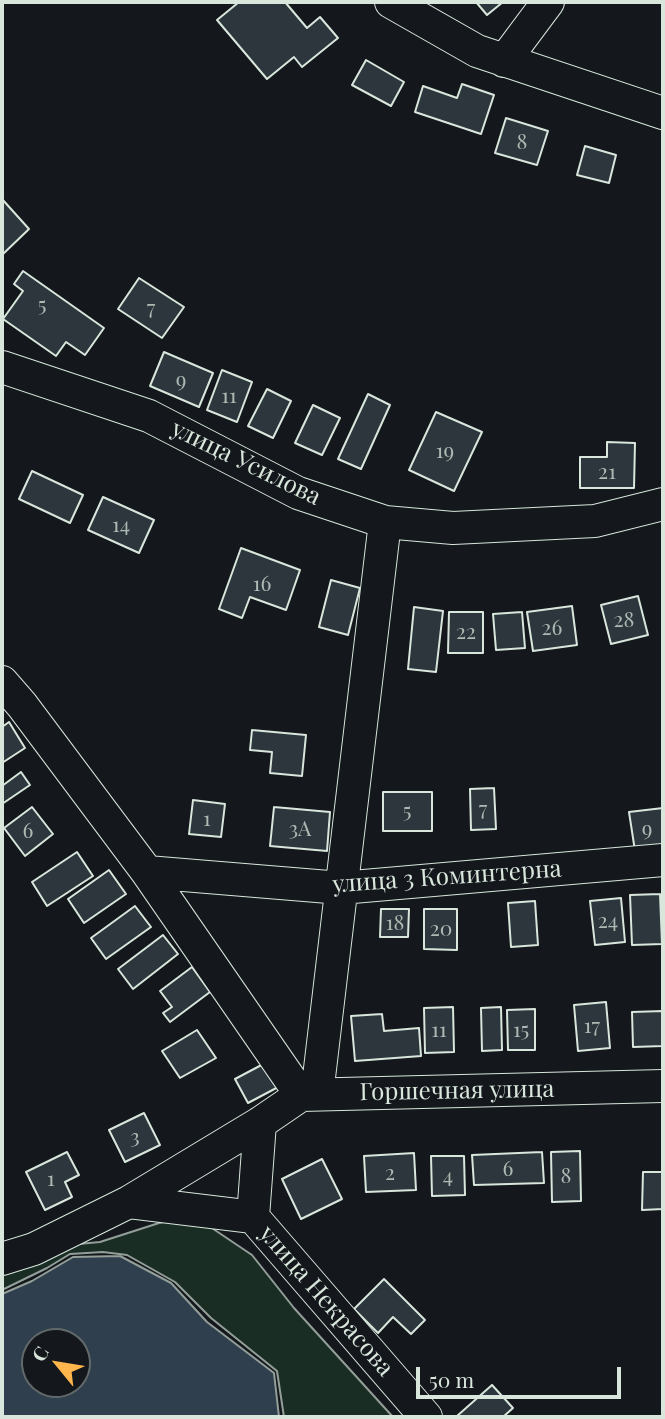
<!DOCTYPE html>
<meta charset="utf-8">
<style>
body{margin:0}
#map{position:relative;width:665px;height:1419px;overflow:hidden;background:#14181c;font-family:"Playfair Display",serif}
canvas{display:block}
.frame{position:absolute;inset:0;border:4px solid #d8e6dc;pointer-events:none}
.north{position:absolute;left:21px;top:1328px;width:70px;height:70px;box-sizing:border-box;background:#14181c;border:2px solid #626a69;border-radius:50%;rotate:300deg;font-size:19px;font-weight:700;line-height:28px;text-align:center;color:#d8e6dc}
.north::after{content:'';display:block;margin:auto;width:24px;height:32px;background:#ffb74d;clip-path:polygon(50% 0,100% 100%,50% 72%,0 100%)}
.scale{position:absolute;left:416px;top:1367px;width:205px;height:32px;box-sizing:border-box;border:4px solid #d8e6dc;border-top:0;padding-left:9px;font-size:21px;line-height:24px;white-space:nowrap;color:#d8e6dc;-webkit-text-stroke:5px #14181c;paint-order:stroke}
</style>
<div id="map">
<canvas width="665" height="1419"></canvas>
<div class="frame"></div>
<div class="north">С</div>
<div class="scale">50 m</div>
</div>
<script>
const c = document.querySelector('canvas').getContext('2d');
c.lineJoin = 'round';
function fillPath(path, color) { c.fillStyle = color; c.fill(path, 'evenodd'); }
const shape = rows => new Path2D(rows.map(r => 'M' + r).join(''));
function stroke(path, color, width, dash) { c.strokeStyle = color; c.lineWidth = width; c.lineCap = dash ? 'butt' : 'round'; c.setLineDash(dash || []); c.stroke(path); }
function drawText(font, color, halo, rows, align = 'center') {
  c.font = font + ' "Playfair Display",serif'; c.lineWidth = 5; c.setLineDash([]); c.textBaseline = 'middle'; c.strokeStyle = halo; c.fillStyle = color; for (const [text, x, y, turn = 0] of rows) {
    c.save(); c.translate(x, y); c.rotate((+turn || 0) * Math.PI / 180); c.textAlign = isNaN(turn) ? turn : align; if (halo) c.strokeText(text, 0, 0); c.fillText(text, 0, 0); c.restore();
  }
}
const green = shape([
 [194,1216,252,1255,294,1308,393,1417,284,1417,277,1371,211,1318,175,1282,127,1255,103,1252,70,1254,47,1268,2,1290,2,1276,57,1246,100,1242,159,1223,194,1216]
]);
const water = shape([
 [120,1256,171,1283,207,1322,274,1373,279,1417,2,1417,2,1294,32,1281,73,1257,120,1256],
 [35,1342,77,1342,77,1384,35,1384,35,1342]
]);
const building = shape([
 [239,2,285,2,307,28,320,17,338,38,302,67,294,57,267,79,217,20,239,2],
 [476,2,503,2,487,15,476,2],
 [366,60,404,82,391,106,352,85,366,60],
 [462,84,494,95,481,134,415,112,423,86,457,98,462,84],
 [506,118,548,131,537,165,495,153,506,118],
 [585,146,616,155,609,183,577,175,585,146],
 [2,199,29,229,2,255,2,199],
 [23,271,104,328,85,355,66,342,56,356,3,319,23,291,14,284,23,271],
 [139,278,184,307,162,338,118,309,139,278],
 [164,352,213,373,199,407,150,386,164,352],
 [222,370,252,382,237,422,207,410,222,370],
 [267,389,291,401,273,438,248,426,267,389],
 [368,394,390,405,361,469,338,459,368,394],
 [313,405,340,418,322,455,295,443,313,405],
 [436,412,482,432,454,491,409,470,436,412],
 [607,442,635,443,634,488,580,488,580,457,607,457,607,442],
 [32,471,83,495,70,523,19,499,32,471],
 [103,497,154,520,139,553,88,530,103,497],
 [241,548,300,570,286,610,250,597,242,618,219,609,241,548],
 [331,580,360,588,348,635,319,627,331,580],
 [638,596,648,635,611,644,601,605,638,596],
 [572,606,577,645,533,651,527,612,572,606],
 [414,607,443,611,436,672,408,669,414,607],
 [449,612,483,612,483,653,448,653,449,612],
 [522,612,525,648,496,650,493,614,522,612],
 [9,722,25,748,2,763,2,727,9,722],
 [252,730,306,735,302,776,270,773,272,752,250,750,252,730],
 [21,772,30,785,2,804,2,786,21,772],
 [494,788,496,829,471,830,470,789,494,788],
 [383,792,432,792,432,831,383,831,383,792],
 [193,800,225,804,221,837,189,834,193,800],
 [32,807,53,834,25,856,4,828,32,807],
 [274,807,330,812,327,851,270,846,274,807],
 [663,808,663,846,635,851,629,812,663,808],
 [77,852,93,876,47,906,32,882,77,852],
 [109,870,126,894,84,923,68,899,109,870],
 [660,894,662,944,632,945,630,895,660,894],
 [621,898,625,942,595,945,590,901,621,898],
 [535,901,538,945,511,947,508,903,535,901],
 [135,906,151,927,106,959,91,938,135,906],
 [381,909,409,909,408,937,380,937,381,909],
 [424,909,457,909,457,950,424,949,424,909],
 [163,935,178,954,133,989,118,969,163,935],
 [192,967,210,992,170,1022,163,1013,172,1007,160,991,192,967],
 [606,1002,610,1048,578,1051,574,1005,606,1002],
 [453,1007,454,1052,425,1053,424,1008,453,1007],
 [501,1007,502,1050,482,1051,481,1008,501,1007],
 [535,1009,535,1050,508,1050,507,1010,535,1009],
 [663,1011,663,1046,633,1047,632,1012,663,1011],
 [382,1014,384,1031,419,1028,421,1056,355,1061,351,1016,382,1014],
 [197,1030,216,1058,180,1078,162,1051,197,1030],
 [269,1061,282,1085,248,1103,235,1079,269,1061],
 [144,1113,160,1145,125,1162,109,1130,144,1113],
 [580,1151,581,1201,552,1202,551,1152,580,1151],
 [67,1152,79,1175,65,1182,72,1197,45,1210,26,1172,67,1152],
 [542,1152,544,1183,474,1185,472,1155,542,1152],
 [414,1153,416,1190,366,1192,364,1156,414,1153],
 [431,1156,464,1156,465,1195,432,1196,431,1156],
 [322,1159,342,1199,301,1219,282,1179,322,1159],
 [643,1172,663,1172,663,1209,642,1210,643,1172],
 [384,1279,425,1320,411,1334,393,1317,378,1333,354,1309,384,1279],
 [492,1385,513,1408,503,1417,458,1417,457,1416,492,1385]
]);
const minor = shape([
 [391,2,477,51,663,113],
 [504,61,548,2],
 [2,367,149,416,298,493,385,522,453,528,595,521,663,504],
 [2,682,22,705,147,872,301,1095],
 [147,872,341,888,663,860],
 [317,1094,385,522],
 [129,1202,253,1217],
 [253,1217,426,1417],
 [253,1217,260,1123],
 [2,1259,34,1249,129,1202,260,1123,301,1095,663,1086]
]);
const numberNames = [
 ["8",522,142],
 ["5",42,305],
 ["7",151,308],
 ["9",181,380],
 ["11",229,396],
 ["19",445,451],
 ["21",607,472],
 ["14",121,525],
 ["16",262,584],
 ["28",624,620],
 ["26",552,628],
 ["22",466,632],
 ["7",483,809],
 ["5",407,811],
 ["1",207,819],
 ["3А",300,829],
 ["9",647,829],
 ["6",28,831],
 ["24",608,921],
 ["18",395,923],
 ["20",441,929],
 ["17",592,1026],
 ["11",439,1030],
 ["15",521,1030],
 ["3",135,1137],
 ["6",508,1169],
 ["2",390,1173],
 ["4",448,1176],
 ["8",566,1176],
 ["1",51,1179]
];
const streetNames = [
 ["улица Усилова",246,463,26],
 ["улица 3 Коминтерна",447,877,-4],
 ["Горшечная улица",457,1091,-1],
 ["улица Некрасова",326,1301,49]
];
fillPath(green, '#1a2d24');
stroke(green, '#939e99', 2);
fillPath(water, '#2f3f4d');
stroke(water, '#939e99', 2);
fillPath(building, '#2c363c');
stroke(building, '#d8e6dc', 2);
stroke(minor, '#d8e6dc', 34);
stroke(minor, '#14181c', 32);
drawText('21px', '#adbab4', null, numberNames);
drawText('24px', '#d8e6dc', '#14181c', streetNames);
</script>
